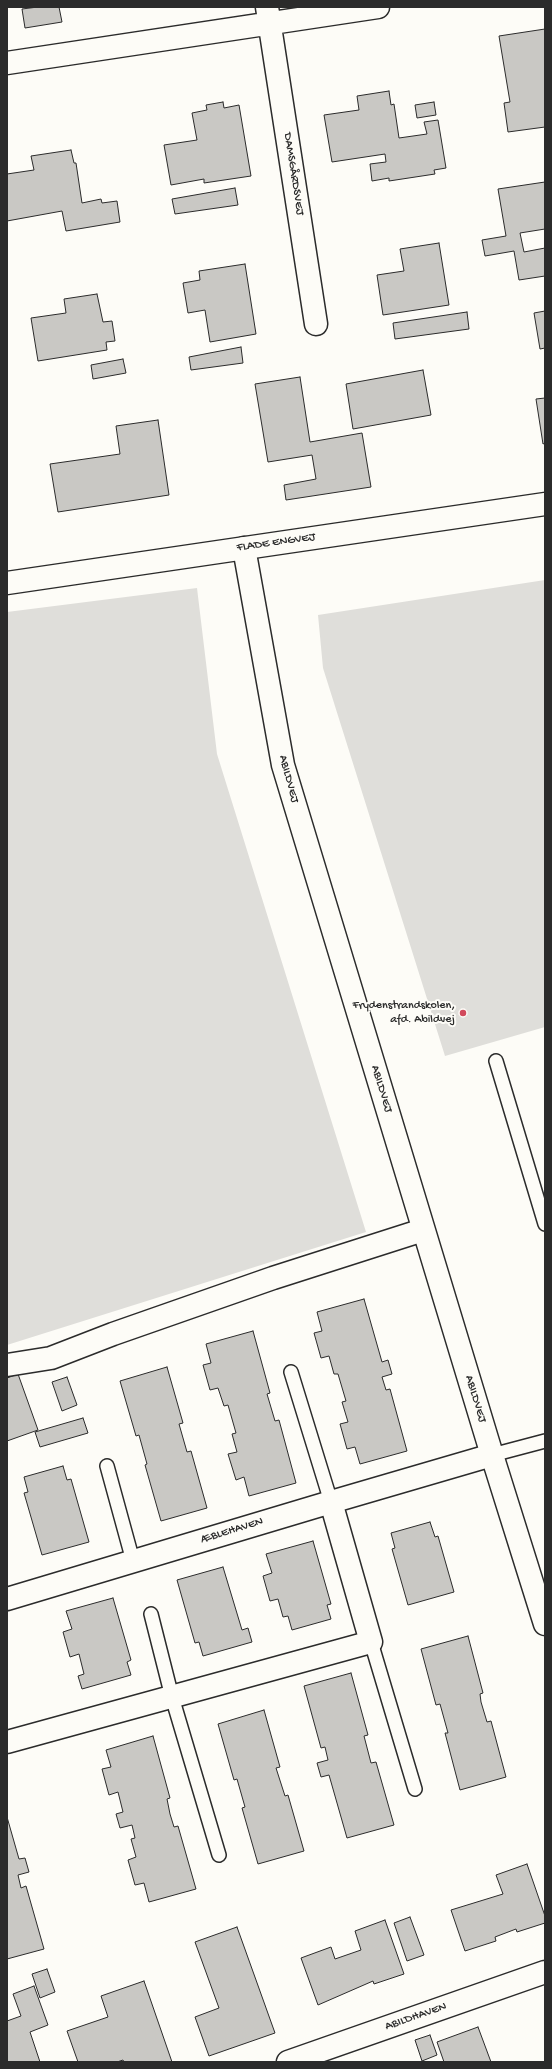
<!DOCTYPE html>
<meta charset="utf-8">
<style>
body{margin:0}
#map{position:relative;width:552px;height:2069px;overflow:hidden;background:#fdfcf7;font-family:"Gochi Hand",sans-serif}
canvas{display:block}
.frame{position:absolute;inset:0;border:8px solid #2b2b2b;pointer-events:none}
</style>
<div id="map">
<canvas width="552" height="2069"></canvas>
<div class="frame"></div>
</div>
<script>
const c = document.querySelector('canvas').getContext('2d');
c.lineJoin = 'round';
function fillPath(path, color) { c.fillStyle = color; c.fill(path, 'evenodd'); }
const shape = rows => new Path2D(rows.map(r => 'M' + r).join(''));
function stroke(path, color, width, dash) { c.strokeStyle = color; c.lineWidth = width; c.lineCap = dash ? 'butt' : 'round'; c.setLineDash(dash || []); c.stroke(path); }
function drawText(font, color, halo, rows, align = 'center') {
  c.font = font + ' "Gochi Hand",sans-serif'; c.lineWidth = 4; c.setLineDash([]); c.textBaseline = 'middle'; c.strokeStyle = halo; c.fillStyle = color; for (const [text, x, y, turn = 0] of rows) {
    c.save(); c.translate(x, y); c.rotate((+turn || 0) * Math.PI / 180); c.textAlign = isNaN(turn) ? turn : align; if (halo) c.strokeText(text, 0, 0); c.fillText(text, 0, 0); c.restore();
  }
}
const green = shape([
 [545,580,545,1027,445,1056,323,668,318,615],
 [197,588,217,754,366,1232,7,1345,7,612]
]);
const building = shape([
 [38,7,59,7,62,22,25,28,22,9,38,7],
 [545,29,545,127,508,132,504,103,510,102,499,36,545,29],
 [389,91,391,105,394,104,399,138,427,134,424,122,438,120,446,168,434,170,435,174,389,181,389,178,372,181,370,164,386,162,385,154,332,162,324,115,359,110,357,96,389,91],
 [223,102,224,108,239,105,251,176,204,183,204,179,171,185,164,145,197,140,192,113,207,110,206,105,223,102],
 [434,102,436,115,417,118,415,105,434,102],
 [71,150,74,163,76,163,82,203,101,199,102,203,117,201,120,222,66,231,62,211,7,221,7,174,34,170,31,156,71,150],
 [545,182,545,229,520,233,524,252,545,248,545,276,519,280,514,251,485,256,482,240,506,236,498,189,545,182],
 [235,188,238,205,175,214,172,199,235,188],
 [439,243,449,305,383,315,377,275,404,271,400,249,439,243],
 [245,264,256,334,210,342,205,310,188,313,183,283,200,280,199,271,245,264],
 [97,294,103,322,112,321,115,341,106,342,107,350,38,361,31,318,66,313,64,299,97,294],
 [545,311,545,348,540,349,534,313,545,311],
 [467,312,469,329,395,339,393,323,467,312],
 [241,347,243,363,191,370,189,357,241,347],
 [123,359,126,373,93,379,91,365,123,359],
 [423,370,431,415,353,429,346,384,423,370],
 [300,377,310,442,362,433,371,487,286,500,284,485,316,479,312,455,268,462,255,384,300,377],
 [545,398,545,443,543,444,536,399,545,398],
 [158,420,169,495,58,512,50,464,120,454,116,426,158,420],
 [364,1299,382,1362,388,1360,392,1374,382,1377,386,1390,390,1389,407,1451,360,1464,355,1447,347,1449,340,1424,348,1422,342,1402,346,1401,338,1374,334,1374,329,1356,321,1358,314,1333,322,1331,317,1312,364,1299],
 [253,1331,270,1393,267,1394,275,1421,279,1420,296,1483,249,1496,244,1477,236,1480,228,1454,237,1452,232,1434,236,1433,228,1405,224,1406,218,1388,210,1390,203,1365,211,1363,206,1344,253,1331],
 [167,1367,183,1423,179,1424,187,1452,191,1451,207,1508,161,1521,145,1465,147,1464,139,1435,136,1436,120,1381,167,1367],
 [18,1374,38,1430,7,1441,7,1378,18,1374],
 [67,1377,77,1405,62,1411,52,1382,67,1377],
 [83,1418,88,1433,40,1447,35,1432,83,1418],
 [63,1466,67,1480,71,1479,89,1542,42,1555,24,1493,28,1492,24,1477,63,1466],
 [430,1522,435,1537,438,1536,454,1592,408,1605,392,1549,395,1548,391,1533,430,1522],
 [313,1541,331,1604,327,1605,331,1619,292,1630,288,1616,283,1617,278,1599,270,1601,263,1576,272,1573,266,1554,313,1541],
 [223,1567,242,1630,248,1628,252,1642,203,1656,199,1642,195,1643,177,1580,223,1567],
 [113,1598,131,1660,127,1662,131,1675,82,1689,78,1676,84,1674,79,1654,70,1657,63,1632,72,1629,66,1611,113,1598],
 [468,1636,483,1693,480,1694,481,1702,487,1722,491,1721,506,1777,460,1790,445,1733,448,1733,440,1704,436,1705,421,1649,468,1636],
 [351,1673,368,1735,364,1736,371,1763,376,1762,394,1825,347,1838,329,1775,321,1777,317,1763,328,1760,325,1747,321,1748,304,1686,351,1673],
 [264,1710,280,1767,276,1768,285,1796,288,1795,304,1851,258,1864,242,1808,245,1807,237,1779,234,1780,218,1724,264,1710],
 [153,1736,170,1798,167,1799,170,1814,174,1827,178,1826,196,1889,149,1902,144,1883,135,1885,128,1860,136,1857,131,1839,135,1838,132,1825,120,1828,116,1814,123,1812,118,1792,109,1795,102,1769,111,1767,106,1750,153,1736],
 [7,1817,19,1859,25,1858,29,1872,18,1875,21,1888,26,1886,44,1949,7,1959,7,1817],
 [527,1864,545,1916,545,1923,517,1932,516,1929,495,1937,496,1941,465,1951,451,1910,503,1894,496,1875,527,1864],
 [410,1917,424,1955,407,1961,394,1923,410,1917],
 [385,1920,404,1974,374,1984,373,1981,318,2005,301,1958,331,1947,335,1959,361,1950,355,1931,385,1920],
 [237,1927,275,2033,209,2056,195,2017,219,2008,195,1942,237,1927],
 [47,1969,55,1992,40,1998,32,1974,47,1969],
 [144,1981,172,2062,124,2062,123,2060,117,2062,78,2062,67,2031,108,2017,101,1996,144,1981],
 [34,1986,48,2025,30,2032,40,2062,7,2062,7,2021,21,2016,13,1994,34,1986],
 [478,2027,491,2062,444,2062,437,2042,478,2027],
 [430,2035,437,2055,422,2061,415,2040,430,2035]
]);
const lane = shape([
 [496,1061,545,1224],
 [291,1372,331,1502],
 [492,1455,545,1441],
 [107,1466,133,1561],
 [151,1614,172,1697,219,1855],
 [371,1642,415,1789]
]);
const street = shape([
 [267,7,316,324],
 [7,63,378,7],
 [7,583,545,504],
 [7,1365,51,1358,113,1334,273,1278,423,1230],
 [7,1599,331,1502],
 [7,1742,371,1642,331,1502,492,1455],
 [288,2062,545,1972]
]);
const secondary = shape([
 [244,548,283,765,492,1455,545,1624]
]);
const markers = [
 [463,1013,4,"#d1495b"]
];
const streetNames = [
 ["DAMSGÅRDSVEJ",293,174,81],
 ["FLADE ENGVEJ",276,543,-8],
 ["ABILDVEJ",288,779,75],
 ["ABILDVEJ",381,1089,73],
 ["ABILDVEJ",475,1399,73],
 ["ÆBLEHAVEN",232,1531,-17],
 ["ABILDHAVEN",416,2017,-19]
];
const poiNames = [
 ["Frydenstrandskolen,",455,1006],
 ["afd. Abildvej",455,1020]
];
fillPath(green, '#dfdeda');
fillPath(building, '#c9c8c4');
stroke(building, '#2b2b2b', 1);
stroke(lane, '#2b2b2b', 16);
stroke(street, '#2b2b2b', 25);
stroke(secondary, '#2b2b2b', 25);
stroke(lane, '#fdfcf7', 13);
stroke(street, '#fdfcf7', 22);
stroke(secondary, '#fdfcf7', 22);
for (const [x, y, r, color] of markers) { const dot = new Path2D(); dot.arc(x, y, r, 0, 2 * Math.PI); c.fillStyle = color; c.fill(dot); stroke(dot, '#fdfcf7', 1.5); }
drawText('12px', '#2b2b2b', '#fdfcf7', streetNames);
drawText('12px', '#2b2b2b', '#fdfcf7', poiNames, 'right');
</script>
